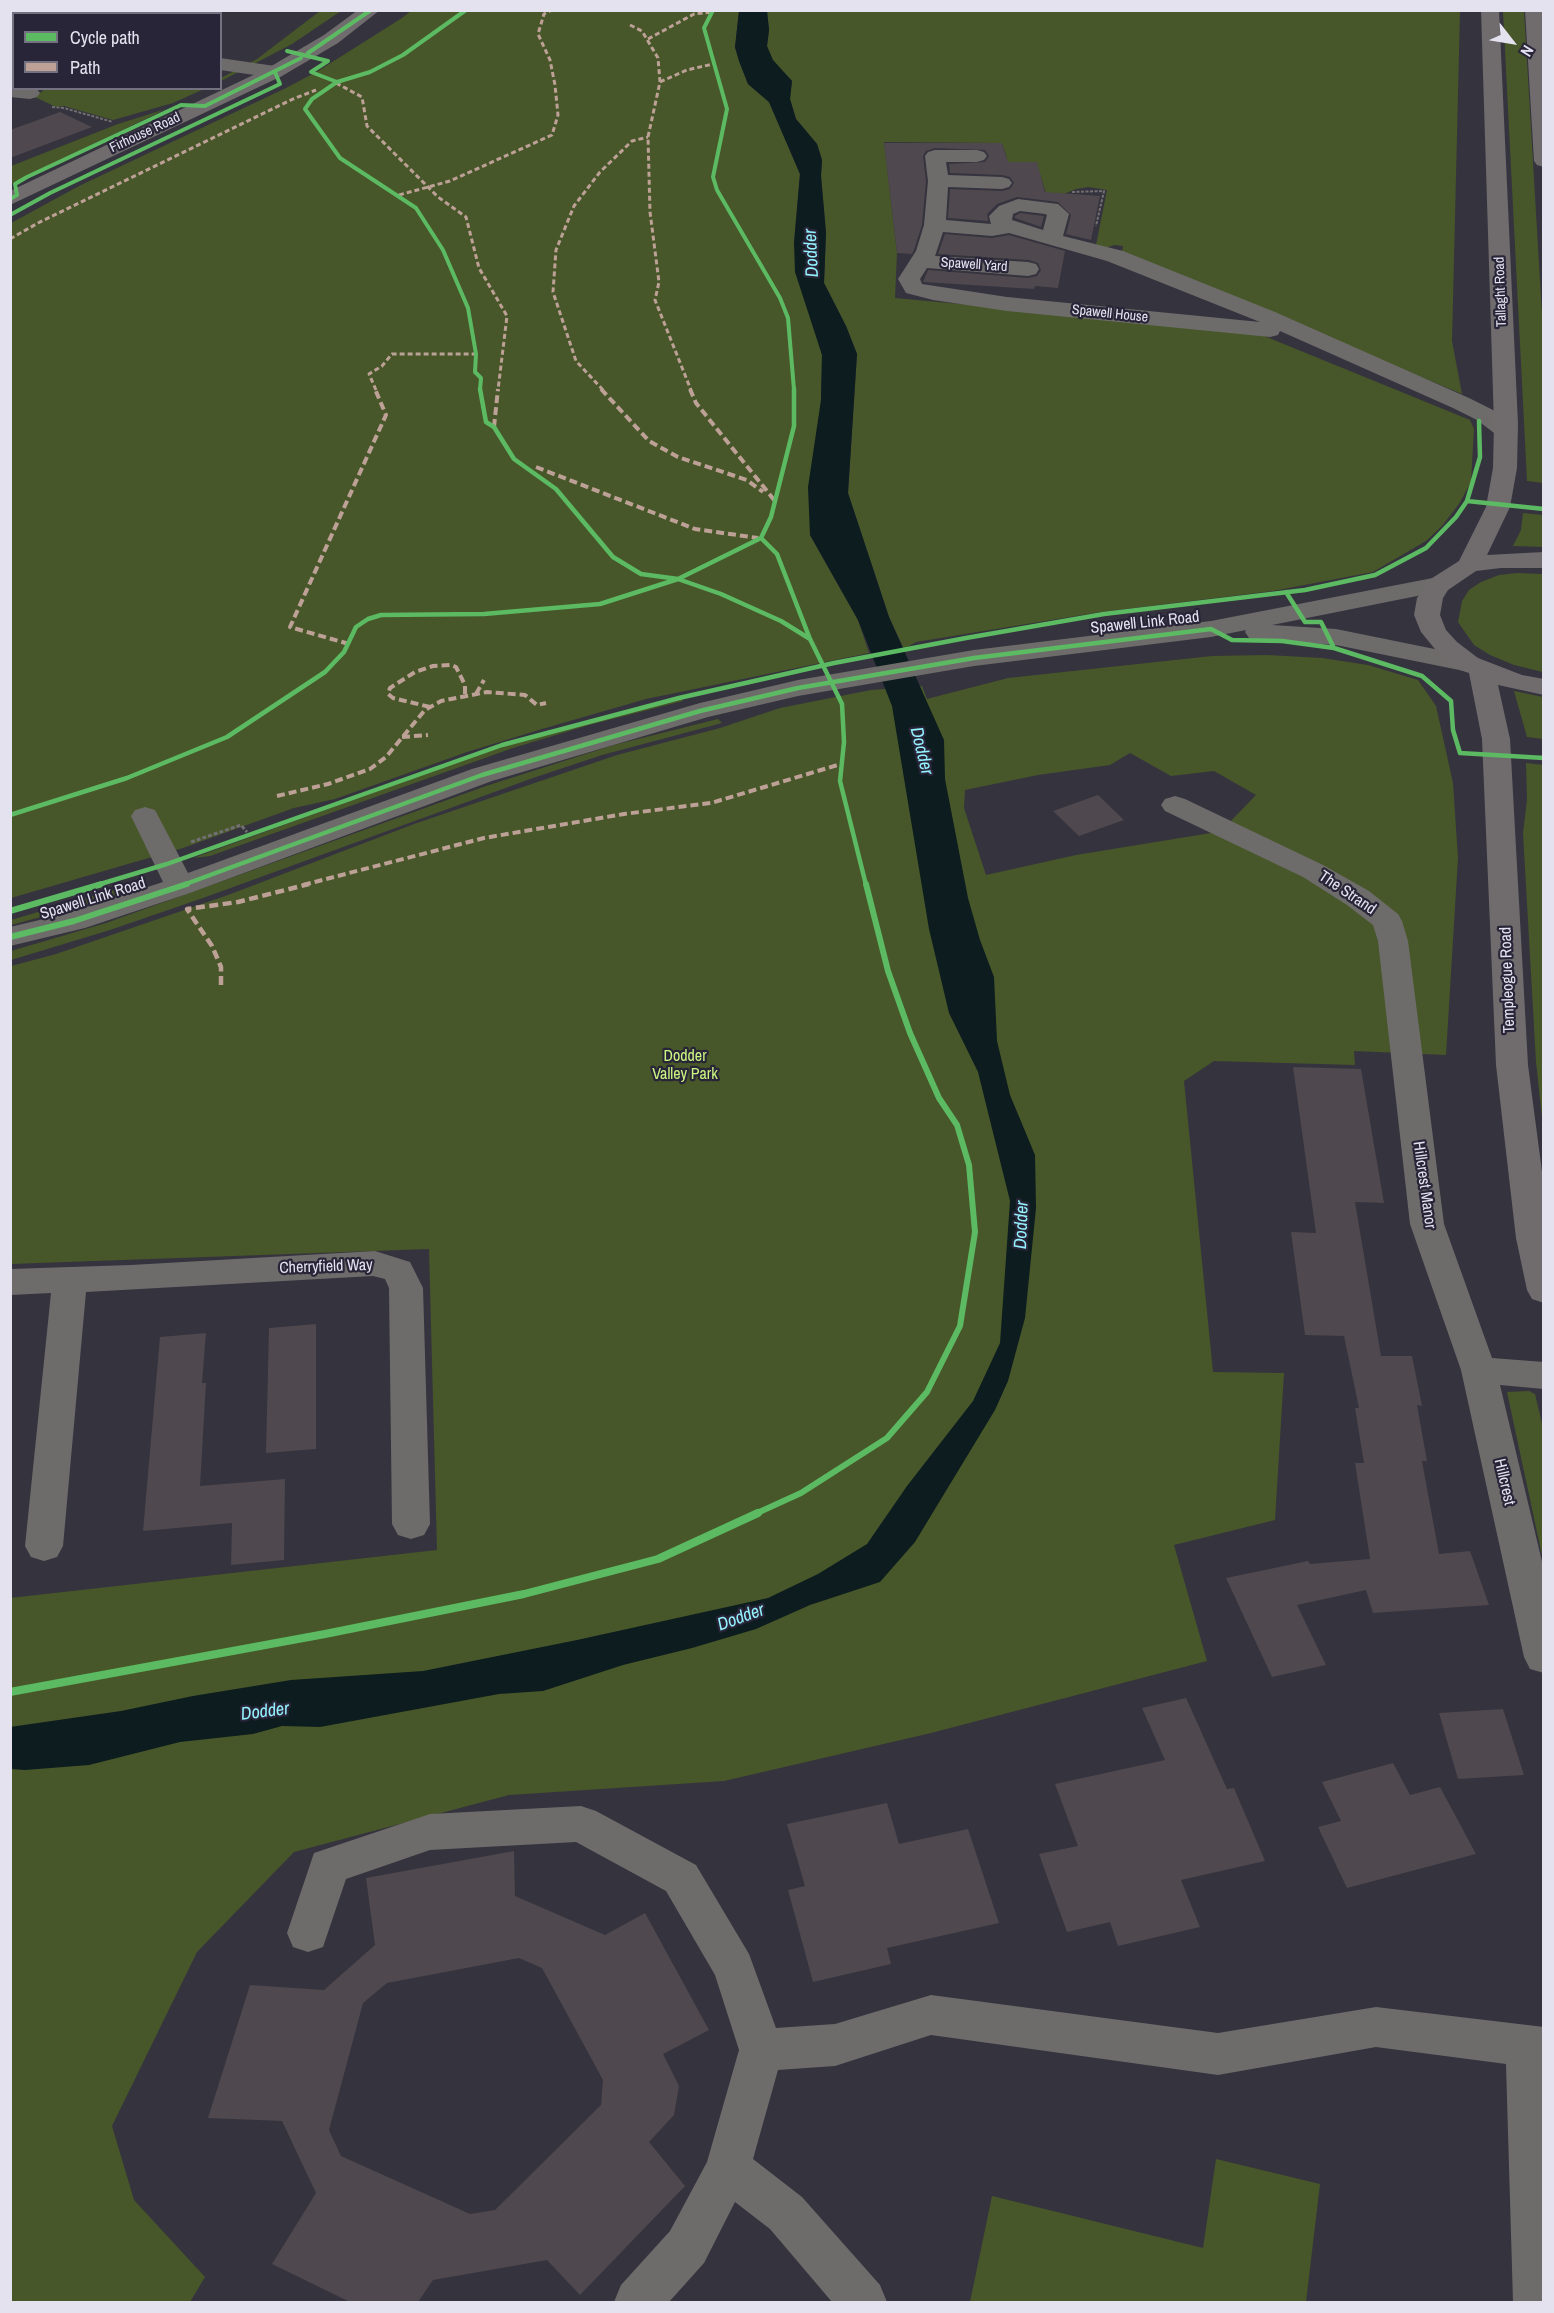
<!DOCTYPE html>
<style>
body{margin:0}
#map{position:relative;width:1554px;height:2313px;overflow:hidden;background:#35333e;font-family:"Archivo Narrow",sans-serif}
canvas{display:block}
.frame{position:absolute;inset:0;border:12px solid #e4e2ef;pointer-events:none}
.legend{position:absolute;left:12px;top:12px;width:210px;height:78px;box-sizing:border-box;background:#292538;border:2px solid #747181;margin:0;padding:8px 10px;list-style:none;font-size:18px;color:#e4e2ef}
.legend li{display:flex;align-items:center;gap:12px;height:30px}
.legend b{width:30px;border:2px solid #747181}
.north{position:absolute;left:1482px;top:12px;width:60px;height:60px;-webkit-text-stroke:4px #292538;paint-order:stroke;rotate:121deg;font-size:16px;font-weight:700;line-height:24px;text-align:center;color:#e4e2ef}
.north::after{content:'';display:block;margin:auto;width:21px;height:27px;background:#e4e2ef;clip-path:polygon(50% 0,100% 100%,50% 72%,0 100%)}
</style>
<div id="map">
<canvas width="1554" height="2313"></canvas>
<div class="frame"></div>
<ul class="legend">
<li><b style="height:8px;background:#5cba63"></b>Cycle path</li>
<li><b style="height:8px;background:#bda197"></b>Path</li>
</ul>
<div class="north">N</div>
</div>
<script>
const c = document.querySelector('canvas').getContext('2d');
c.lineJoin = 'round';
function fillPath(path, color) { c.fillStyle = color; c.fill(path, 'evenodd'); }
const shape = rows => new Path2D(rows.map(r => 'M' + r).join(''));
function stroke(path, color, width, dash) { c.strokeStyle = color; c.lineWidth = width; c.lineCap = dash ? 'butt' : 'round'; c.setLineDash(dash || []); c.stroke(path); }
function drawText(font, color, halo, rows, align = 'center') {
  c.font = font + ' "Archivo Narrow",sans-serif'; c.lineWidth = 4.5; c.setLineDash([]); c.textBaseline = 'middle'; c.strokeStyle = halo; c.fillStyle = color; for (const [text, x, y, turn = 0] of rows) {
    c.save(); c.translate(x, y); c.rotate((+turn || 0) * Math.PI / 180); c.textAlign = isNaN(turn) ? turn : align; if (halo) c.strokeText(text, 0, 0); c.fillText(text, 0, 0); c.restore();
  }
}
const green = shape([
 [767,10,1460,11,1452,341,1462,394,1122,252,1123,246,1114,245,1106,248,1096,245,1107,190,1088,187,1076,189,1064,194,1046,193,1039,171,1002,170,1007,158,1002,143,884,142,897,253,895,298,1252,331,1470,420,1474,429,1471,482,1459,504,1442,526,1426,541,1373,572,1273,591,1101,612,916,642,904,649,889,617,848,493,857,354,846,326,824,283,826,233,821,176,822,160,817,144,796,119,790,99,792,81,772,60,767,46,769,30],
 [320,11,341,11,292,44,221,81,221,78,257,59],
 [411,11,739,11,735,47,739,61,748,84,769,102,800,174,794,243,822,355,821,400,810,535,858,620,869,653,646,699,542,729,467,752,335,799,294,808,183,848,11,898,11,223,79,186,286,88,318,71,402,18],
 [1503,11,1524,11,1543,331,1543,483,1527,481],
 [45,89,204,89,173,103,113,120,64,106,56,107,35,97],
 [166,109,11,184,11,166,118,124],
 [1523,513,1543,515,1543,547,1513,546,1521,530],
 [1517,573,1543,574,1543,672,1514,665,1490,655,1474,645,1458,622,1462,601,1469,590,1481,582,1499,575],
 [1267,655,1322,658,1368,665,1418,680,1436,706,1453,783,1458,858,1446,1055,1354,1051,1355,1065,1214,1061,1184,1081,1213,1372,1284,1373,1275,1520,1174,1545,1207,1661,931,1733,724,1781,509,1795,294,1852,197,1952,112,2126,134,2200,205,2277,190,2302,11,2302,10,1598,437,1550,429,1249,11,1264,11,966,56,954,228,895,414,824,617,755,720,728,780,708,871,690,922,686,927,699,1008,678,1212,656],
 [1130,753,1171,776,1214,771,1256,795,1225,827,1217,832,1076,855,986,875,964,808,965,790,1038,775,1110,765],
 [1514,691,1543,697,1543,739,1527,737],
 [682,699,683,701,589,725,513,748,210,856,193,858,501,746,571,726],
 [718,719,722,723,602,755,533,778,203,898,110,930,11,960,11,951,106,923,486,786,614,745],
 [1526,763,1544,765,1543,1126,1536,1062,1523,833,1527,800],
 [136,883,133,888,114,897,11,925,11,920],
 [1529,1391,1535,1394,1543,1428,1543,1560,1507,1392],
 [1216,2159,1320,2184,1306,2302,970,2302,992,2196,1203,2248]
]);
const water = shape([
 [739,11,767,11,769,30,767,46,773,60,792,81,790,99,796,119,817,144,822,160,821,176,826,233,824,283,846,326,857,354,848,493,889,617,944,740,945,779,968,898,980,940,994,977,997,1041,1010,1095,1035,1155,1036,1208,1025,1318,1008,1381,995,1410,915,1542,880,1582,810,1605,756,1629,692,1648,623,1665,543,1691,499,1694,320,1727,282,1726,253,1734,180,1742,89,1765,25,1770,11,1769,10,1727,121,1711,193,1696,291,1680,423,1671,577,1640,768,1598,818,1574,867,1544,907,1486,973,1401,1000,1343,1010,1201,978,1072,949,1013,929,929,892,706,858,620,810,535,808,487,821,400,822,355,795,272,794,243,800,174,769,102,748,84,739,61,735,47]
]);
const building = shape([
 [60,112,92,127,10,158,10,130],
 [884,143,1002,143,1008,162,1037,162,1045,192,1100,196,1091,240,1066,234,1071,215,1058,202,1017,197,997,204,987,214,988,221,948,218,950,189,1002,191,1010,189,1014,183,1010,177,1002,175,950,173,949,164,985,162,989,156,985,150,935,148,926,151,923,156,926,181,922,225,914,250,912,254,897,253],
 [1020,213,1044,216,1041,227,1015,218,1015,216],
 [945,234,992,238,1009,235,1065,251,1058,288,1035,286,1034,289,923,282,928,270,1028,278,1037,276,1041,270,1038,263,1029,260,938,254],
 [1098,795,1124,820,1079,836,1053,811],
 [1293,1067,1361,1069,1384,1203,1355,1202,1381,1356,1412,1356,1422,1406,1417,1405,1427,1461,1422,1461,1439,1554,1470,1551,1489,1605,1373,1613,1366,1590,1297,1605,1326,1665,1272,1677,1226,1578,1308,1561,1310,1564,1370,1559,1355,1463,1364,1463,1355,1408,1359,1408,1344,1336,1305,1335,1291,1232,1316,1233],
 [316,1324,316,1449,266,1453,269,1328],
 [206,1333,202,1383,206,1383,200,1486,285,1479,284,1560,231,1565,232,1523,143,1531,160,1337],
 [1186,1698,1227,1789,1234,1788,1265,1861,1181,1880,1200,1927,1118,1946,1110,1922,1067,1932,1039,1854,1078,1846,1055,1784,1165,1760,1142,1708],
 [1503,1709,1524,1775,1458,1779,1439,1713],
 [1393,1763,1410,1795,1440,1787,1476,1854,1347,1888,1318,1827,1341,1821,1322,1782],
 [887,1803,899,1844,968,1829,999,1923,887,1948,891,1964,813,1982,788,1890,805,1886,787,1824],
 [514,1851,515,1896,605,1935,645,1913,709,2030,663,2054,679,2086,674,2115,649,2142,685,2186,580,2295,547,2260,433,2280,418,2302,350,2302,272,2264,316,2193,282,2121,208,2118,250,1985,324,1990,375,1945,366,1878],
 [519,1958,542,1968,603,2080,601,2105,495,2210,470,2214,341,2156,329,2130,363,2003,387,1983]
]);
const pathFar1 = shape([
 [713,10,704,28,727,109,713,177,717,190,780,298,788,318,794,390],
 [52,107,64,108,113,122],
 [1072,192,1104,191,1096,226]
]);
const path = shape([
 [794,389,794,426,771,517,761,538,777,554,810,639],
 [678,579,761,538],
 [191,842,241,825,247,832]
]);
const minor = shape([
 [48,10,68,10,66,14,46,14,48,10],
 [220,58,275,66,282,68,285,72,282,76,275,78,220,70,220,58],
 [10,85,14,86,14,88,37,89,40,93,37,97,30,99,10,97,10,85],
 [935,150,977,150,984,152,987,156,984,160,977,162,946,162,948,175,1002,177,1009,179,1012,183,1009,187,1002,189,948,187,946,220,991,224,989,216,999,206,1018,199,1058,204,1069,214,1063,236,1123,251,1275,312,1469,398,1493,410,1518,431,1514,436,1506,438,1498,436,1477,420,1453,408,1280,331,1278,335,1270,337,1007,311,933,300,906,293,898,279,916,251,924,225,928,181,925,156,928,152,935,150],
 [1020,211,1045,214,1047,215,1043,230,1012,220,1013,214,1020,211],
 [943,232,992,236,1009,233,1107,261,1260,322,1007,297,922,284,920,279,927,268,1028,276,1036,274,1039,269,1036,264,1028,262,935,256,943,232],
 [1438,577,1447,580,1451,585,1447,590,1272,625,1336,629,1469,656,1478,658,1482,664,1478,670,1469,672,1336,645,1258,640,1249,638,1245,632,1246,630,1211,637,974,666,798,696,708,717,492,781,190,893,85,928,10,946,10,927,65,914,163,882,131,816,135,810,145,807,155,810,188,873,472,769,700,703,798,680,974,650,1211,621,1438,577],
 [1175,796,1185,799,1323,865,1369,891,1398,914,1402,921,1408,941,1444,1224,1492,1358,1544,1362,1544,1389,1500,1385,1544,1570,1544,1673,1530,1669,1524,1657,1461,1370,1410,1224,1378,941,1373,925,1347,905,1303,877,1165,811,1161,805,1165,799,1175,796],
 [375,1251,410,1262,423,1288,430,1524,424,1535,411,1539,398,1535,392,1524,389,1288,385,1279,373,1276,86,1292,63,1546,57,1557,44,1561,31,1557,25,1546,51,1293,10,1295,10,1269,131,1265,375,1251],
 [581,1806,596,1811,696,1865,749,1954,776,2028,835,2024,931,1995,1218,2033,1376,2007,1544,2027,1544,2302,1513,2302,1506,2064,1376,2047,1218,2075,931,2035,835,2066,778,2070,753,2159,802,2197,880,2285,887,2302,832,2302,770,2229,735,2202,704,2263,669,2302,614,2302,621,2285,670,2231,707,2162,739,2050,715,1975,666,1891,576,1842,430,1850,346,1879,323,1947,308,1952,293,1947,287,1933,314,1853,430,1814,581,1806]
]);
const major = shape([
 [358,10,380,10,338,43,282,76,10,205,10,191,268,68,324,35,358,10],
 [1481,10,1499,10,1518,424,1517,468,1510,507,1487,555,1544,552,1544,568,1501,568,1476,571,1448,590,1443,598,1440,615,1446,630,1457,642,1478,658,1522,675,1544,679,1544,695,1498,685,1510,739,1528,1065,1544,1187,1544,1303,1532,1299,1527,1290,1516,1238,1496,1065,1482,739,1469,673,1460,670,1439,654,1421,632,1414,615,1417,598,1429,580,1459,561,1486,507,1493,468,1494,424,1481,10],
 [1525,10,1543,10,1544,167,1537,165,1534,161,1525,10]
]);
const quietFar2 = shape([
 [630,25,642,31,658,58,660,82,648,137,650,212,659,282,655,300,691,390],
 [648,39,694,14,712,12],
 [660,82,687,70,713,64],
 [336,83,362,97,367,126,438,197,466,217,479,268,507,316,498,390],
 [399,195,450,181,552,135,558,115,555,85,550,60,538,34,544,14,552,10],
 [10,239,38,223,293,99,316,90],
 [376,390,369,374,382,366,392,354,476,354],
 [603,390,576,361,553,292,556,250,574,206,600,172,632,141,648,137]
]);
const quietFar1 = shape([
 [601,389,649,441,678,457,747,480,763,492],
 [690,389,696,403,775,501],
 [494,427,498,389],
 [536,467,695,529,758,538],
 [349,644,290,627,386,415,375,389],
 [476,694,484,680],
 [430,707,393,698,388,694,390,688,415,672,433,666,451,665,456,667,465,685,465,695],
 [402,737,428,735],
 [277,796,328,784,370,769,386,757,425,710,441,701,487,692,525,695,537,705,546,703],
 [303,885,484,838,624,814,711,803,841,764]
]);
const quiet = shape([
 [221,985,221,967,212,946,187,909,238,902,309,884]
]);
const cyclewayFar3 = shape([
 [466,10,403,55,370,72,337,82,312,99,305,109,340,158,416,208,443,250,468,308,476,354,475,372,481,378,480,390],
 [713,10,704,28,727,109,713,177,717,190,780,298,788,318,794,390],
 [287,51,328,61,311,72,337,82],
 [308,53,371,10],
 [10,199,17,195,15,184,27,177,181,105,205,106,301,58],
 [10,215,50,193,280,84,275,72]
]);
const cyclewayFar2 = shape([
 [480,389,486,422,494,427,514,459,556,489,613,557,641,574,678,579,721,594,781,621,810,639],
 [794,389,794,426,771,517,761,538,777,554,810,639,842,704,844,742,840,781,866,885],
 [1467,501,1544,509],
 [1286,592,1305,622,1321,622,1334,648],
 [10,815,127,778,227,737,325,672,344,652,356,627,368,619,381,615,484,614,600,604,678,579,761,538],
 [97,885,167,864,502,745,679,698,834,663,966,638,1104,614,1305,590,1375,575,1426,548,1456,517,1467,501,1480,457,1479,421],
 [183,885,482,775,700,711,798,688,974,658,1211,629,1232,640,1282,641,1334,648,1422,676,1451,701,1453,730,1460,753,1544,758]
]);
const cyclewayFar1 = shape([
 [10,911,102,884],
 [10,937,74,921,187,884],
 [755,1514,801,1493,887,1438,927,1392,960,1326,975,1232,969,1165,957,1125,939,1098,910,1033,888,971,866,884]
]);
const cycleway = shape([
 [10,1692,325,1634,524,1594,658,1559,758,1513]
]);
const farStreetnames = [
 ["Firhouse Road",145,133,-25],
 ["Spawell Yard",974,265,4],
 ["Tallaght Road",1501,292,-92],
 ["Spawell House",1110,314,6]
];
const streetNames = [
 ["Spawell Link Road",1145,623,-6],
 ["The Strand",1347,893,34],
 ["Spawell Link Road",93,899,-17],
 ["Templeogue Road",1508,980,-92],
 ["Hillcrest Manor",1424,1185,82],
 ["Cherryfield Way",326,1267,-2],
 ["Hillcrest",1504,1482,77]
];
const parkNames = [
 ["Dodder",685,1057],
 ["Valley Park",685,1075]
];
const waterNames = [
 ["Dodder",812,253,-93],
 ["Dodder",921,751,76],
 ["Dodder",1022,1225,-88],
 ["Dodder",741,1618,-20],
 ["Dodder",265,1712,-7]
];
fillPath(green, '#475729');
fillPath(water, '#0c1c1f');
fillPath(building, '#4f484e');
stroke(pathFar1, '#716f72', 2, [3, 1.5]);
stroke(path, '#716f72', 3, [4, 2]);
fillPath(minor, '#6e6c6b');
fillPath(major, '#706c6e');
stroke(quietFar2, '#bda197', 3, [5, 3]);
stroke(quietFar1, '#bda197', 4, [8, 4]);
stroke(quiet, '#bda197', 4.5, [9, 4.5]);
stroke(cyclewayFar3, '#5cba63', 4);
stroke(cyclewayFar2, '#5cba63', 4.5);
stroke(cyclewayFar1, '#5cba63', 6);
stroke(cycleway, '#5cba63', 8);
drawText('14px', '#e4e2ef', '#292538', farStreetnames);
drawText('16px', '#e4e2ef', '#292538', streetNames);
drawText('16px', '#caf580', '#292538', parkNames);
drawText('italic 18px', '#93f2fe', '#292538', waterNames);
</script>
